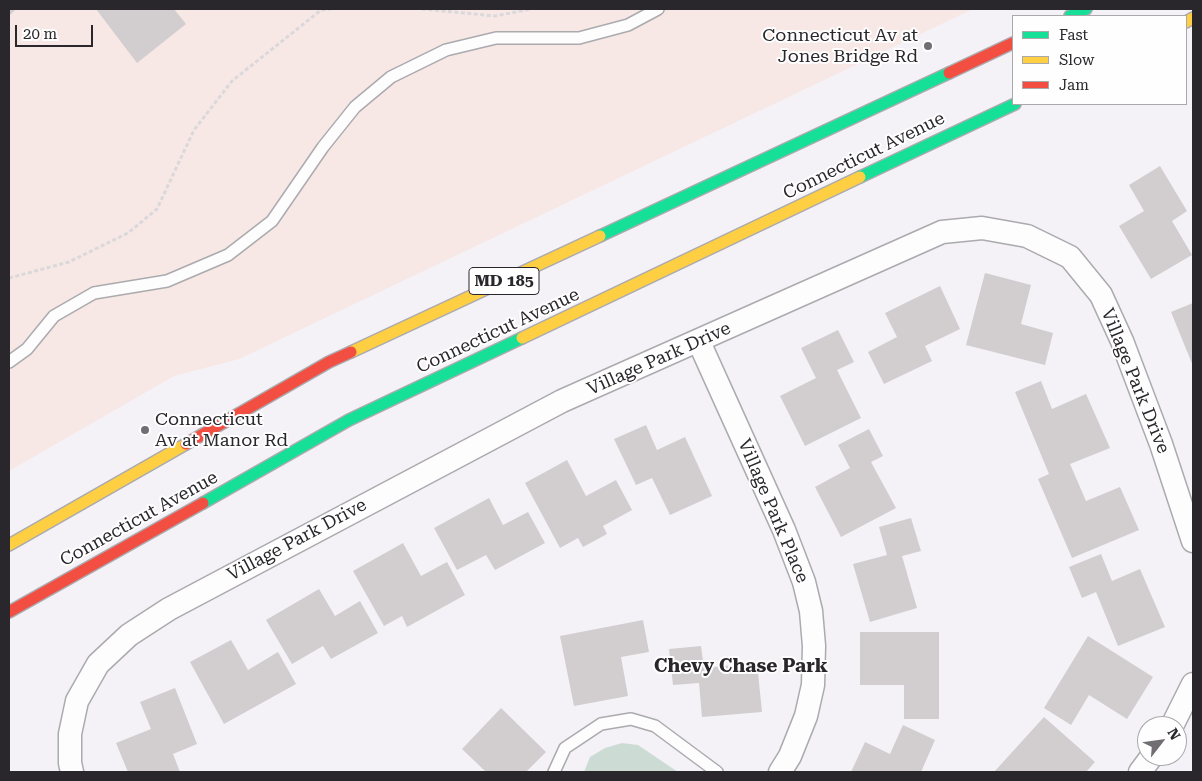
<!DOCTYPE html>
<style>
body{margin:0}
#map{position:relative;width:1202px;height:781px;overflow:hidden;background:#f4f1f7;font-family:"Roboto Serif",serif}
canvas{display:block}
.frame{position:absolute;inset:0;border:10px solid #29272b;pointer-events:none}
.legend{position:absolute;left:1012px;top:15px;width:175px;height:90px;box-sizing:border-box;background:#fefefe;border:1px solid #a9a8aa;margin:0;padding:6px 9px;list-style:none;font-size:15px;color:#29272b}
.legend li{display:flex;align-items:center;gap:10px;height:25px}
.legend b{width:25px;border:1px solid #a9a8aa}
.north{position:absolute;left:1137px;top:716px;width:50px;height:50px;box-sizing:border-box;background:#fefefe;border:1px solid #a9a8aa;border-radius:50%;rotate:60deg;font-size:14px;font-weight:700;line-height:20px;text-align:center;color:#29272b}
.north::after{content:'';display:block;margin:auto;width:18px;height:22px;background:#706e72;clip-path:polygon(50% 0,100% 100%,50% 72%,0 100%)}
.scale{position:absolute;left:15px;top:25px;width:78px;height:22px;box-sizing:border-box;border:2px solid #29272b;border-top:0;padding-left:6px;font-size:15px;line-height:18px;white-space:nowrap;color:#29272b;-webkit-text-stroke:4px #fefefe;paint-order:stroke}
</style>
<div id="map">
<canvas width="1202" height="781"></canvas>
<div class="frame"></div>
<ul class="legend">
<li><b style="height:6px;background:#16e098"></b>Fast</li>
<li><b style="height:6px;background:#ffcf43"></b>Slow</li>
<li><b style="height:6px;background:#f24e42"></b>Jam</li>
</ul>
<div class="north">N</div>
<div class="scale">20 m</div>
</div>
<script>
const c = document.querySelector('canvas').getContext('2d');
c.lineJoin = 'round';
function fillPath(path, color) { c.fillStyle = color; c.fill(path, 'evenodd'); }
const shape = rows => new Path2D(rows.map(r => 'M' + r).join(''));
function stroke(path, color, width, dash) { c.strokeStyle = color; c.lineWidth = width; c.lineCap = dash ? 'butt' : 'round'; c.setLineDash(dash || []); c.stroke(path); }
function drawText(font, color, halo, rows, align = 'center') {
  c.font = font + ' "Roboto Serif",serif'; c.lineWidth = 4; c.setLineDash([]); c.textBaseline = 'middle'; c.strokeStyle = halo; c.fillStyle = color; for (const [text, x, y, turn = 0] of rows) {
    c.save(); c.translate(x, y); c.rotate((+turn || 0) * Math.PI / 180); c.textAlign = isNaN(turn) ? turn : align; if (halo) c.strokeText(text, 0, 0); c.fillText(text, 0, 0); c.restore();
  }
}
const commercial = shape([
 [9,9,973,9,239,359,174,376,9,471]
]);
const green = shape([
 [622,743,638,745,678,772,584,772,590,757,605,748]
]);
const building = shape([
 [9,9,16,9,9,16],
 [96,9,174,9,186,24,137,63],
 [1160,166,1187,211,1172,221,1192,255,1151,279,1119,226,1144,211,1129,185],
 [985,273,1031,285,1021,324,1053,333,1045,365,966,345],
 [940,286,960,329,925,346,932,361,884,384,868,352,897,337,885,313],
 [1193,303,1193,366,1171,312],
 [838,330,854,362,837,370,861,418,805,446,780,396,816,378,801,348],
 [1041,381,1052,409,1086,394,1110,448,1070,464,1086,501,1120,487,1139,530,1072,558,1038,479,1049,474,1015,392],
 [646,425,657,450,685,437,712,496,670,515,652,478,636,485,614,439],
 [869,429,883,456,871,462,896,508,841,537,815,487,850,468,838,445],
 [567,460,586,496,616,480,632,510,603,526,607,534,583,547,578,538,560,548,525,483],
 [489,498,503,525,528,512,545,543,495,570,486,555,457,570,434,528],
 [911,518,921,551,902,556,917,608,870,622,853,564,887,555,879,527],
 [403,543,421,576,447,562,465,595,407,627,402,616,384,626,353,571],
 [1101,554,1112,581,1140,569,1165,627,1118,646,1096,592,1082,598,1069,567],
 [319,589,335,616,360,601,378,633,331,659,323,646,292,664,266,620],
 [643,620,649,652,621,657,628,696,574,706,560,636],
 [860,632,939,632,939,719,904,719,904,685,860,685],
 [1088,636,1153,677,1127,719,1089,695,1071,725,1044,708],
 [231,640,248,670,278,652,296,684,224,724,190,662],
 [701,646,704,668,757,663,762,712,702,717,699,683,673,685,669,649],
 [175,688,197,744,173,754,180,772,128,772,116,743,151,729,140,702],
 [501,708,546,752,526,772,486,772,462,749],
 [1044,717,1095,762,1086,772,994,772],
 [903,725,935,740,921,772,851,772,865,742,890,754]
]);
const path = shape([
 [422,9,495,16,531,9],
 [9,278,69,262,128,233,157,209,194,130,232,81,321,10,331,9]
]);
const lane = shape([
 [9,362,27,349,54,316,94,293,167,281,228,255,272,221,323,147,355,107,391,77,446,50,496,38,579,38,628,25,658,9],
 [554,772,565,748,601,724,631,719,655,726,717,772]
]);
const street = shape([
 [699,342,784,530,804,582,811,611,814,646,813,685,806,716,790,756,780,772],
 [1172,726,1193,684],
 [72,772,70,763,70,734,77,701,98,664,129,635,169,609,562,401,942,232,982,228,1027,236,1070,257,1101,295,1122,341,1161,444,1193,541],
 [1140,772,1152,756]
]);
const fast = shape([
 [1070,16,1086,9],
 [860,177,1015,104],
 [600,236,949,73],
 [203,503,349,420,522,338]
]);
const slow = shape([
 [1186,22,1193,18],
 [522,338,860,177],
 [351,352,600,236],
 [9,545,186,444]
]);
const jam = shape([
 [949,73,1013,43],
 [186,444,329,362,351,352],
 [9,612,203,503]
]);
const markers = [
 [928,46,5,"#706e72"],
 [145,430,5,"#706e72"]
];
const shields = [
 [504,281,70]
];
const shieldNames = [
 ["MD 185",504,281]
];
const poiNames = [
 ["Connecticut Av at",918,36],
 ["Jones Bridge Rd",918,57],
 ["Connecticut",155,420,"left"],
 ["Av at Manor Rd",155,441,"left"]
];
const streetNames = [
 ["Connecticut Avenue",864,156,-26],
 ["Connecticut Avenue",498,331,-25],
 ["Village Park Drive",659,359,-24],
 ["Village Park Drive",1135,381,68],
 ["Village Park Place",773,511,67],
 ["Connecticut Avenue",139,519,-29],
 ["Village Park Drive",297,540,-28]
];
const neighbourhoodNames = [
 ["Chevy Chase Park",741,666]
];
fillPath(commercial, '#f7e8e5');
fillPath(green, '#ccdcd5');
fillPath(building, '#d2ced0');
stroke(lane, '#abaaae', 14);
stroke(street, '#abaaae', 25);
stroke(fast, '#abaaae', 14);
stroke(slow, '#abaaae', 14);
stroke(jam, '#abaaae', 14);
stroke(path, '#dad8db', 3, [4, 2.5]);
stroke(lane, '#fdfdfe', 11);
stroke(street, '#fdfdfe', 22);
stroke(fast, '#16e098', 11);
stroke(slow, '#ffcf43', 11);
stroke(jam, '#f24e42', 11);
for (const [x, y, r, color] of markers) { const dot = new Path2D(); dot.arc(x, y, r, 0, 2 * Math.PI); c.fillStyle = color; c.fill(dot); stroke(dot, '#fefefe', 2); }
for (const [x, y, w] of shields) { const box = new Path2D(); box.roundRect(x - w / 2, y - 13.5, w, 27, 4); c.fillStyle = '#fefefe'; c.fill(box); stroke(box, '#29272b', 1); }
drawText('bold 16px', '#29272b', null, shieldNames);
drawText('18px', '#29272b', '#fefefe', poiNames, 'right');
drawText('18px', '#29272b', '#fefefe', streetNames);
drawText('bold 19px', '#29272b', '#fefefe', neighbourhoodNames);
</script>
